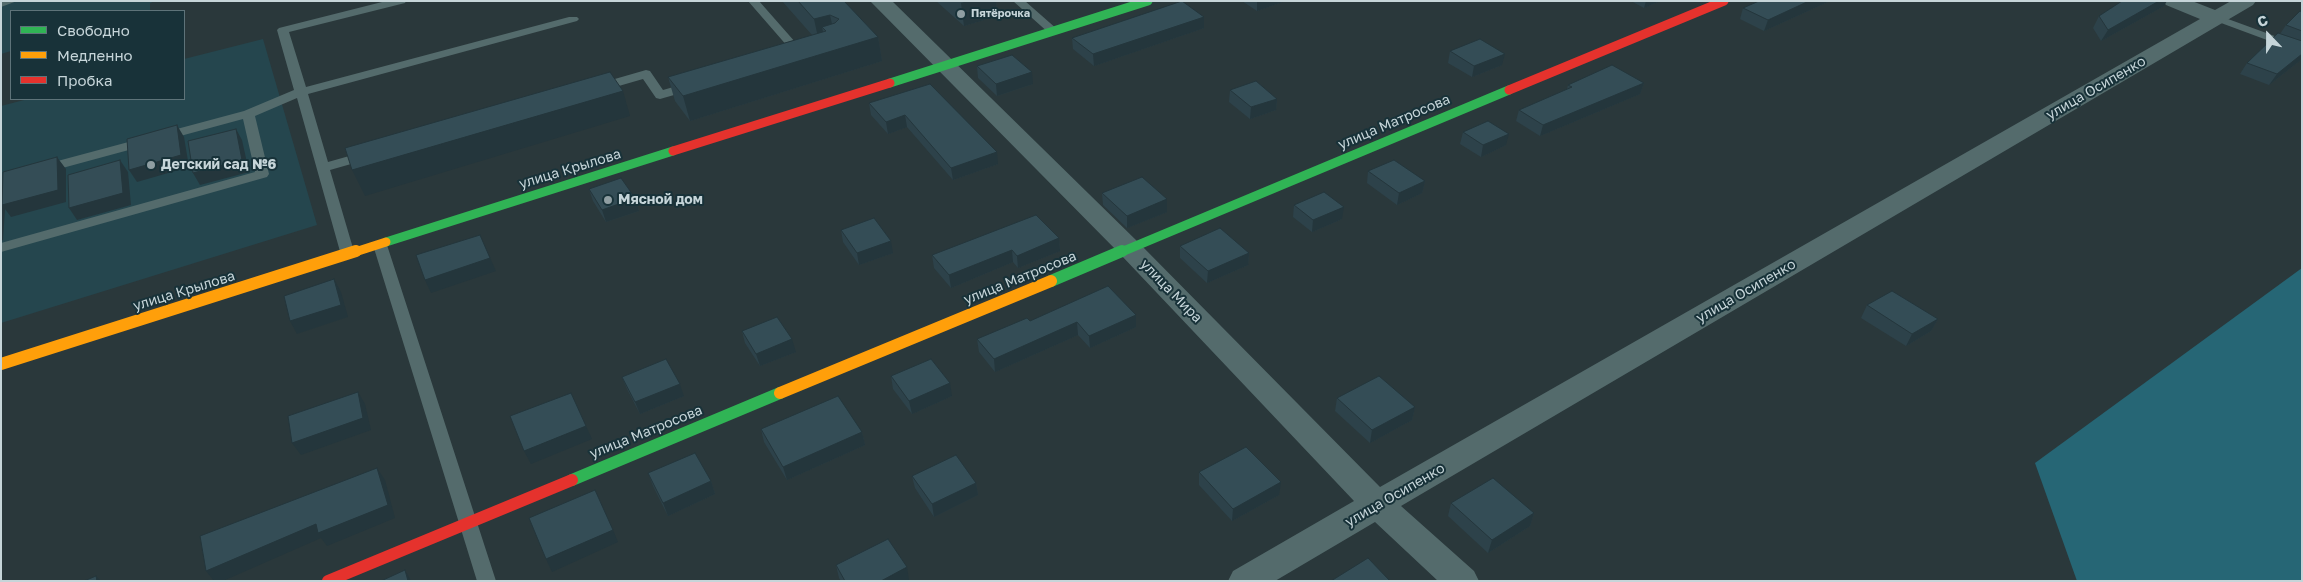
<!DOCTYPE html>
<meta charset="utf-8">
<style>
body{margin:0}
#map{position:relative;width:2303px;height:582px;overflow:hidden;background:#2a383b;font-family:"Golos Text",sans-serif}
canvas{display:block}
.frame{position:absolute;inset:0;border:2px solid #c6d5d9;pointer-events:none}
.legend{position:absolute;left:10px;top:10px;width:175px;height:90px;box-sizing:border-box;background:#183239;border:1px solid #5e7379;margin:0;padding:6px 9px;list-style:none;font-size:15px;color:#c6d5d9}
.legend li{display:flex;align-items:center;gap:10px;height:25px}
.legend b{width:25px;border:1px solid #5e7379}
.north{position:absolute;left:2243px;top:10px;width:50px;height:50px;-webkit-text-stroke:4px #183239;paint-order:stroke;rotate:338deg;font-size:14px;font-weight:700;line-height:20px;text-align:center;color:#c6d5d9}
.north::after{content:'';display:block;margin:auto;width:18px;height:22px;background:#c6d5d9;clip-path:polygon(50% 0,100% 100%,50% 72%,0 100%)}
</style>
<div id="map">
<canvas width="2303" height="582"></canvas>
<div class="frame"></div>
<ul class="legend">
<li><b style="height:6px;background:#30b455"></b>Свободно</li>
<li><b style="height:6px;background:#ff9f0a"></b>Медленно</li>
<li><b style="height:6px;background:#e5322d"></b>Пробка</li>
</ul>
<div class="north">С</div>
</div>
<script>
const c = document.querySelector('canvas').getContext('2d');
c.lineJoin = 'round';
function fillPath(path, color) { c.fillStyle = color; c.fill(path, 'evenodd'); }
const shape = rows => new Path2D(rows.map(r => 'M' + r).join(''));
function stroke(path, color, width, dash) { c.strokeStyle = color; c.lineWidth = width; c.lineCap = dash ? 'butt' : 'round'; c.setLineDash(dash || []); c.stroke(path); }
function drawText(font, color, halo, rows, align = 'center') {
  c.font = font + ' "Golos Text",sans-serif'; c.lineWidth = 4; c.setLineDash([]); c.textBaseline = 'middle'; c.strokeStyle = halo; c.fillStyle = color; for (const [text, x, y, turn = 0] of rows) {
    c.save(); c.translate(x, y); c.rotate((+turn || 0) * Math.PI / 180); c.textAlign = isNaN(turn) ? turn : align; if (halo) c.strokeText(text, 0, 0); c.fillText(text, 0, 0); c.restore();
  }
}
const built = shape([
 [1,1,155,1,150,3,150,11,11,11,11,51,1,54],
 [263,39,317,225,1,323,1,106,28,99,184,99,184,59]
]);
const green = shape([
 [2302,268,2302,581,2077,581,2035,463]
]);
const lane = shape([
 [1,1,17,1,1,7,1,1],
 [386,1,406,1,405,3,289,32,306,87,569,17,577,17,579,19,577,21,308,94,328,162,367,151,374,155,372,158,330,170,355,255,353,258,343,258,341,255,297,98,255,116,269,174,267,177,1,252,1,243,255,172,243,119,44,173,37,169,39,166,244,111,294,90,277,30,279,28,386,1],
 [748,1,759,1,803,51,805,53,803,55,795,55,748,1],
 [1013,1,1025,1,1058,30,1060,32,1058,34,1050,34,1013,1],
 [2217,15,2302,46,2302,53,2213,20,2211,18,2217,15],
 [646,70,650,71,663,90,691,82,697,86,695,89,660,99,656,98,643,79,598,92,592,88,594,85,646,70],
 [380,240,387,245,496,581,477,581,373,245,380,240]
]);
const street = shape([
 [870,1,892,1,1139,243,1380,487,2200,19,2166,5,2163,1,2192,1,2215,10,2231,1,2256,1,2253,5,2224,22,1401,506,1474,571,1479,581,1438,581,1375,522,1275,581,1228,581,1233,571,1354,501,1121,255,870,1]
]);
const fastFar1 = shape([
 [890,83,1148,1],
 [386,242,673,151],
 [1119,253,1509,90]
]);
const fast = shape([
 [1051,281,1122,251],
 [572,480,780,393]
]);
const slowFar1 = shape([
 [352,253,386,242]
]);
const slow = shape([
 [1,364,356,251],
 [780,393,1051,281]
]);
const jamFar1 = shape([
 [1509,90,1724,1],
 [673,151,890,83]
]);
const jam = shape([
 [328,581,572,480]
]);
const wall = shape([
 [782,1,844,1,878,37,882,61,690,121,675,101,668,77,812,35],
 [936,1,996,1,997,16,964,26],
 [1242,1,1285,1,1257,11],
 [1631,1,1660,1,1644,8],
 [1830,1,1764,31,1740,19,1743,8],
 [2164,6,2101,41,2093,28,2099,16],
 [2302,12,2302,59,2269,85,2240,74,2247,63,2280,34,2286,25],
 [1204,17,1204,28,1094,66,1073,49,1072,38],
 [1450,51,1502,65,1472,77,1448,63],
 [977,66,1033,84,997,96,978,78],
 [1644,83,1640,94,1540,136,1516,121,1519,110,1567,89,1568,85],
 [930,84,998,164,953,180,907,127,888,134,871,115,869,103],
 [1230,90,1277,99,1276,110,1250,119,1229,102],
 [1463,132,1506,145,1481,157,1460,144],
 [1368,171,1425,181,1422,193,1397,205,1367,183],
 [589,189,635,198,639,211,606,222,593,201],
 [1102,193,1167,212,1127,228,1103,205],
 [1294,205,1342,219,1312,232,1293,217],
 [841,230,893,253,859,265,843,242],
 [1059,238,1060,251,1018,268,1013,262,951,288,934,268,932,255],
 [1180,246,1249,253,1248,265,1207,283,1180,258],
 [1108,286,1136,327,1090,348,1078,335,995,372,979,352,977,339,1030,321],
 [1867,305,1938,319,1931,331,1906,346,1861,318],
 [742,331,796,352,760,366,745,343],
 [891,376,952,396,912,414,893,389],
 [622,377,684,396,640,414,627,389],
 [1337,398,1415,407,1412,420,1370,443,1335,411],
 [761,429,862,432,865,445,787,480,764,442],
 [1199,472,1279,495,1232,521,1199,485],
 [648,473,711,481,715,494,668,516,653,486],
 [912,476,976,483,978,495,934,517,915,488],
 [1451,503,1534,513,1530,526,1488,553,1448,516],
 [836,565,909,580,908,581,841,581,839,578]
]);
const shadedWall = shape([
 [967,1,996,1,997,16,964,26,961,3],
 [1257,1,1285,1,1257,11],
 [1646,1,1660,1,1644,8],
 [1809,1,1830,1,1764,31,1768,20],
 [2159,1,2167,1,2164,6,2101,41,2108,30],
 [830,15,835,38,822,27,825,41,819,42,814,19],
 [1204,17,1204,28,1094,66,1093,54],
 [878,37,882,61,690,121,683,96],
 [1505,54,1502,65,1472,77,1474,66],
 [2302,54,2302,59,2269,85,2277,74],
 [1032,72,1033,84,997,96,996,84],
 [1644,83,1640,94,1540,136,1543,125],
 [623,91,630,116,365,196,352,170],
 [1277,99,1276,110,1250,119,1251,107],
 [905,115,907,127,888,134,886,122],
 [177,125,184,137,189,167,137,182,129,170],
 [236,129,242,140,249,172,200,185,193,173],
 [1509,134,1506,145,1481,157,1483,145],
 [997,152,998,164,953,180,951,168],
 [57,157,66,169,66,202,11,217,5,209,3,240,1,241,1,202,3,205],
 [120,160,128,172,131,205,77,220,69,208],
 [1425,181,1422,193,1397,205,1399,193],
 [635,198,639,211,606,222,602,210],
 [1167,199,1167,212,1127,228,1127,216],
 [1344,207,1342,219,1312,232,1313,220],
 [480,235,496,271,431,293,425,280],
 [1059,238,1060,251,1018,268,1017,256],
 [891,241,893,253,859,265,857,253],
 [1012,250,1013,262,951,288,949,275],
 [1249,253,1248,265,1207,283,1208,271],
 [334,279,341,292,348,317,297,334,290,321],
 [1136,315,1136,327,1090,348,1089,336],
 [1938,319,1931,331,1906,346,1912,334],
 [1077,322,1078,335,995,372,994,359],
 [792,339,796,352,760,366,756,354],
 [950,383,952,396,912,414,909,401],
 [680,384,684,396,640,414,635,402],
 [358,392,365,404,371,430,301,455,292,443],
 [1415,407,1412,420,1370,443,1372,430],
 [586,426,592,439,531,464,524,451],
 [862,432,865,445,787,480,783,467],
 [377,468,385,480,395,518,327,546,321,538,223,581,214,581,206,571],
 [711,481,715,494,668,516,663,503],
 [1281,482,1279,495,1232,521,1233,509],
 [976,483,978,495,934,517,932,504],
 [1534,513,1530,526,1488,553,1492,540],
 [613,530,618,542,552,572,546,559],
 [907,567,909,580,908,581,881,581],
 [405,570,411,581,408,581],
 [96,576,101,581,97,581]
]);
const building = shape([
 [798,1,844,1,878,37,683,96,668,77,826,31,822,27,835,23,839,19,830,15,814,19,798,1],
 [1182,1,1204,17,1093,54,1072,38,1182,1],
 [1759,1,1809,1,1768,20,1743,8,1759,1],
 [2122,1,2159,1,2108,30,2099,16,2122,1],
 [2300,11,2302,12,2302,31,2286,25,2300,11],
 [2278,33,2302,41,2302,54,2277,74,2247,63,2278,33],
 [1480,39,1505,54,1474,66,1450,51,1480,39],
 [1012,55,1032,72,996,84,977,66,1012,55],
 [1612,65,1644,83,1543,125,1519,110,1572,87,1568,85,1612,65],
 [610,72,623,91,352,170,345,148,610,72],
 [1256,81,1277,99,1251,107,1230,90,1256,81],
 [930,84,997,152,951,168,905,115,886,122,869,103,930,84],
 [1488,121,1509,134,1483,145,1463,132,1488,121],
 [177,125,181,155,129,170,127,139,177,125],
 [236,129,242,160,193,173,188,141,236,129],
 [57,157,58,190,2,205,3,172,57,157],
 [120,160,123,193,69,208,68,175,120,160],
 [1394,160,1425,181,1399,193,1368,171,1394,160],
 [1142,177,1167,199,1127,216,1102,193,1142,177],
 [621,178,635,198,602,210,589,189,621,178],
 [1324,192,1344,207,1313,220,1294,205,1324,192],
 [1036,215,1059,238,1017,256,1012,250,949,275,932,255,1036,215],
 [874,218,891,241,857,253,841,230,874,218],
 [1220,228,1249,253,1208,271,1180,246,1220,228],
 [480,235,490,258,425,280,416,255,480,235],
 [334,279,341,305,290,321,284,296,334,279],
 [1108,286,1136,315,1089,336,1077,322,994,359,977,339,1027,318,1030,321,1108,286],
 [1892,291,1938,319,1912,334,1867,305,1892,291],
 [777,317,792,339,756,354,742,331,777,317],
 [666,359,680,384,635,402,622,377,666,359],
 [931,359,950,383,909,401,891,376,931,359],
 [1379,376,1415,407,1372,430,1337,398,1379,376],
 [358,392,363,418,292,443,288,416,358,392],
 [571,393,586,426,524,451,510,416,571,393],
 [838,396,862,432,783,467,761,429,838,396],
 [1246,447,1281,482,1233,509,1199,472,1246,447],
 [695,453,711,481,663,503,648,473,695,453],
 [956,455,976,483,932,504,912,476,956,455],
 [377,468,388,505,318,533,316,524,206,571,200,536,377,468],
 [1493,478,1534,513,1492,540,1451,503,1493,478],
 [595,490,613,530,546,559,529,518,595,490],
 [888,539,907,567,881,581,845,581,836,565,888,539],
 [1368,558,1390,581,1331,581,1368,558],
 [405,570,408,581,381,581,405,570],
 [96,576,97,581,84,581,96,576]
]);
const markers = [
 [961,14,5,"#8f9ea2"],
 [151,165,5,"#8f9ea2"],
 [608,200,5,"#8f9ea2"]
];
const farPoinames = [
 ["Пятёрочка",971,14]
];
const streetNames = [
 ["улица Осипенко",2096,88,-30],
 ["улица Матросова",1394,122,-23],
 ["улица Крылова",570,169,-17],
 ["улица Матросова",1020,278,-22],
 ["улица Крылова",184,291,-17],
 ["улица Мира",1171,291,46],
 ["улица Осипенко",1746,291,-30],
 ["улица Матросова",646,432,-22],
 ["улица Осипенко",1395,495,-30]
];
const poiNames = [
 ["Детский сад №6",161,165],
 ["Мясной дом",618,200]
];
fillPath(built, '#25464e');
fillPath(green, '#266675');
fillPath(lane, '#546b6c');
fillPath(street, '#546b6c');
stroke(fastFar1, '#30b455', 9);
stroke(fast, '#30b455', 12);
stroke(slowFar1, '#ff9f0a', 9);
stroke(slow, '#ff9f0a', 12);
stroke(jamFar1, '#e5322d', 9);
stroke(jam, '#e5322d', 12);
fillPath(wall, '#2d424a');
fillPath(shadedWall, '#24363c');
fillPath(building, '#344d56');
stroke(building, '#24363c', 1);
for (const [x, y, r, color] of markers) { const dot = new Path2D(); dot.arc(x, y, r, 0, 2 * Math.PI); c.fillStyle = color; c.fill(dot); stroke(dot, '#183239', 2); }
drawText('bold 11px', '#c6d5d9', '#183239', farPoinames, 'left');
drawText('14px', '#c6d5d9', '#183239', streetNames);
drawText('bold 14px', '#c6d5d9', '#183239', poiNames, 'left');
</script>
